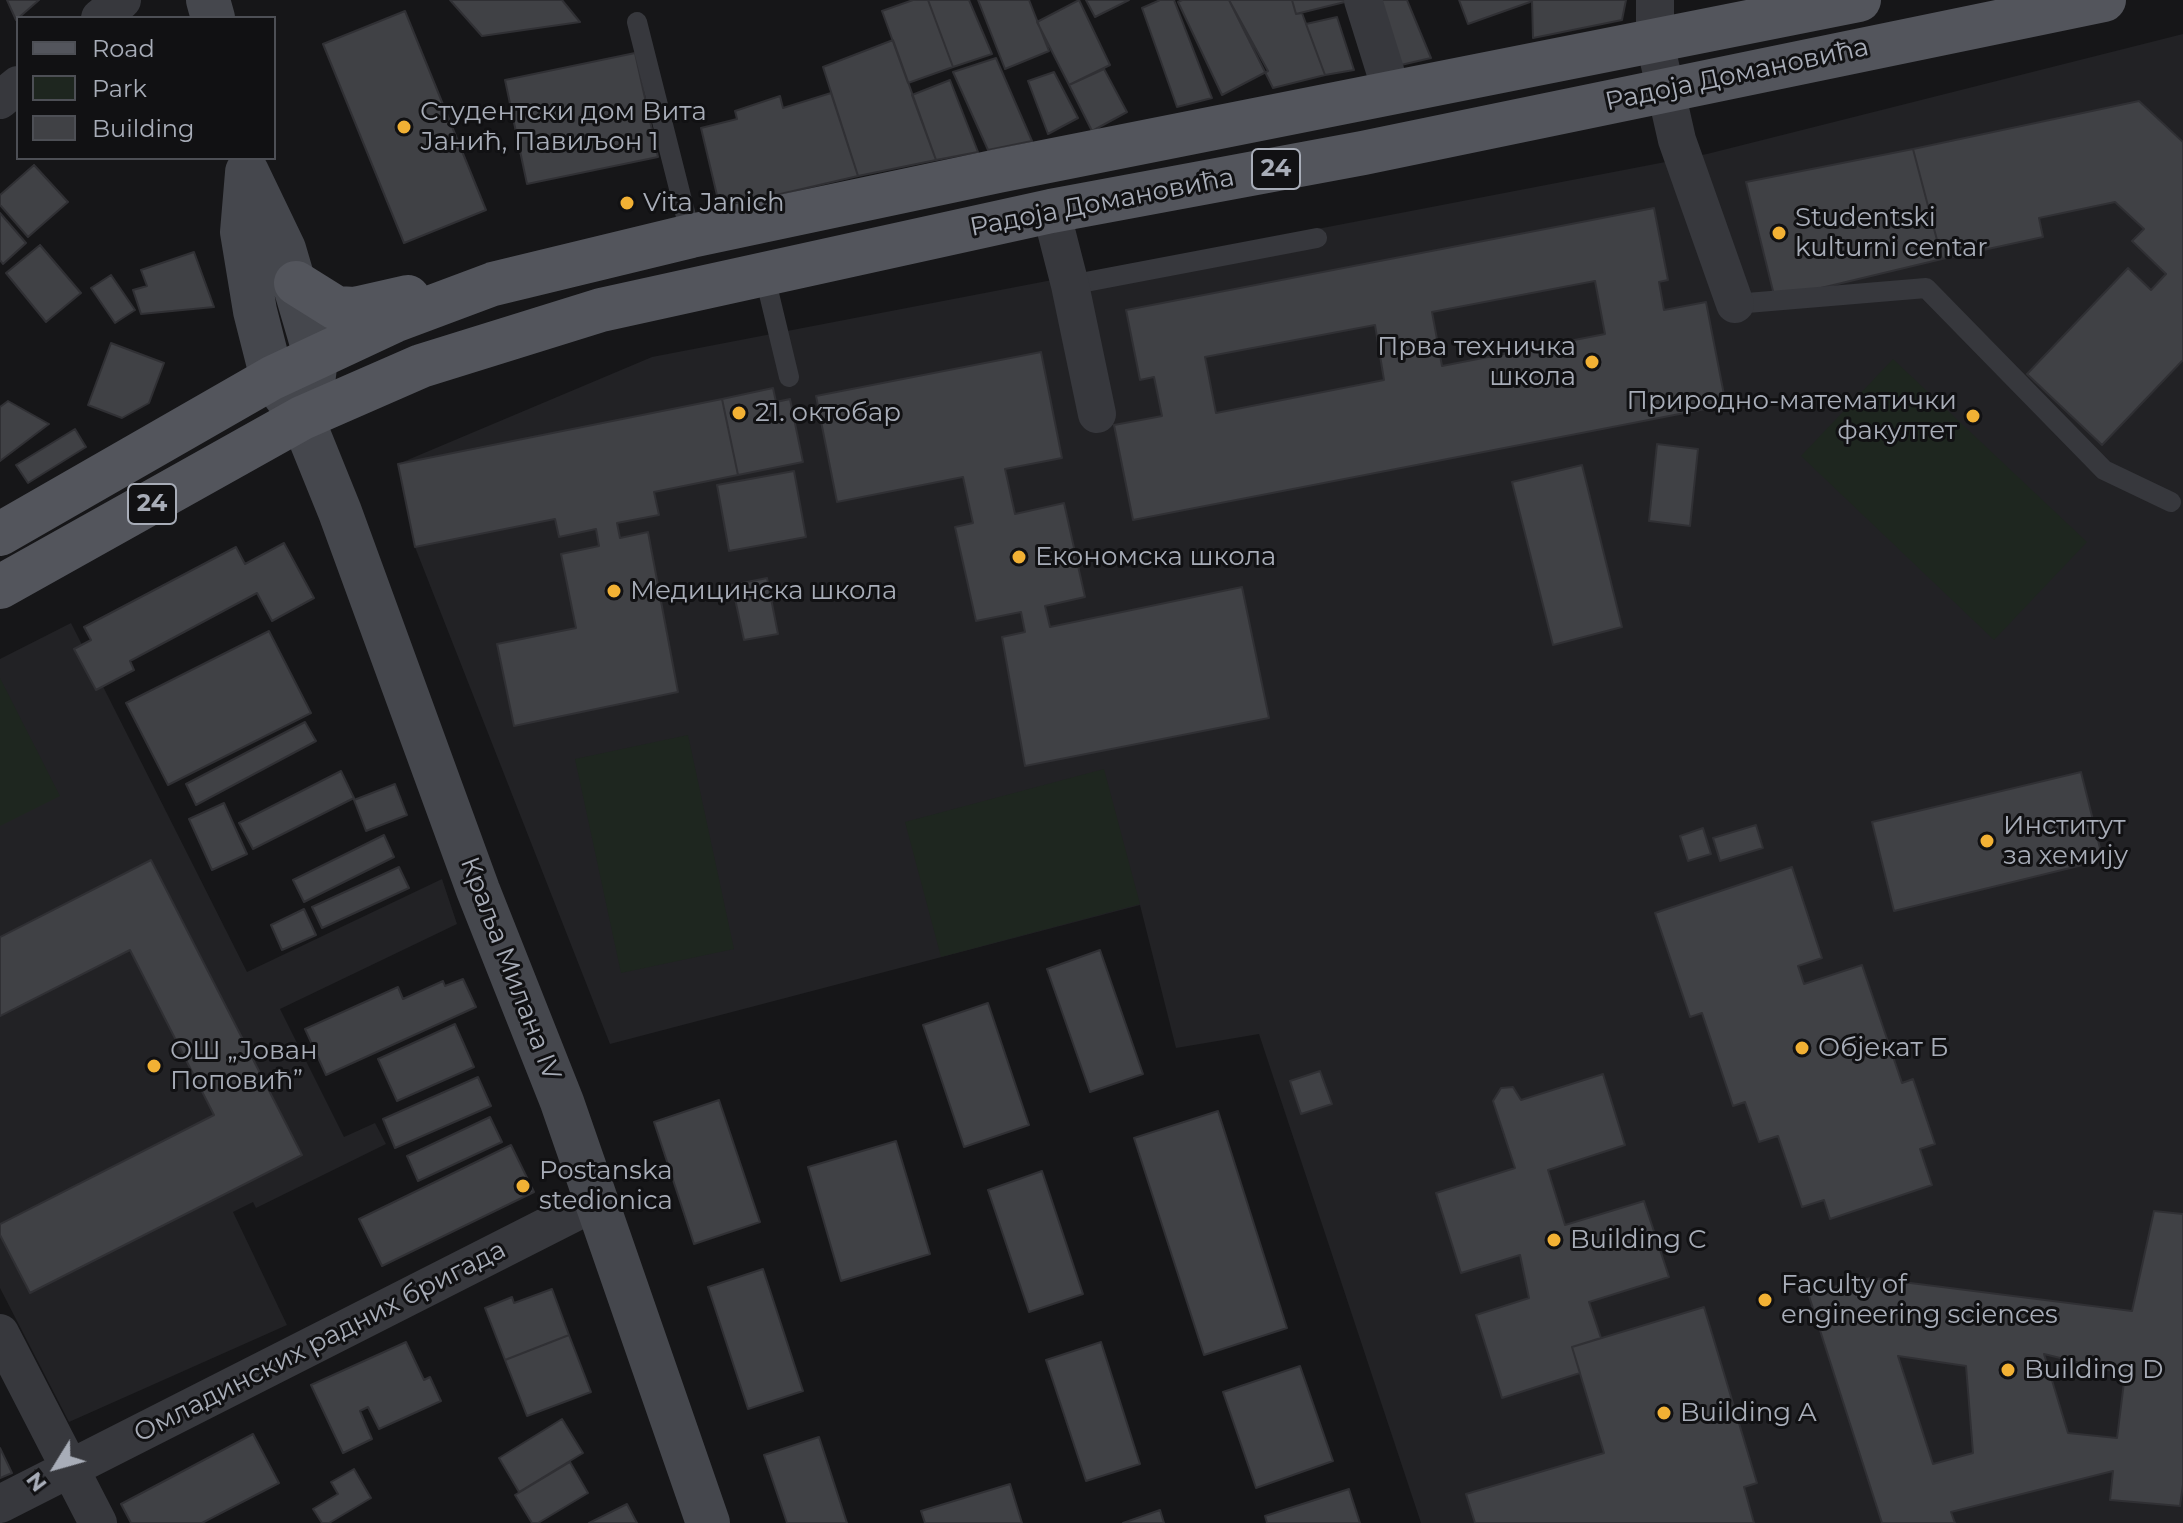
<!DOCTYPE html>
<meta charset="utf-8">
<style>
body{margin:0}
#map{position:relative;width:2183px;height:1523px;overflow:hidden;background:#161618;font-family:Montserrat,sans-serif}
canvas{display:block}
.legend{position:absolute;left:16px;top:16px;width:260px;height:144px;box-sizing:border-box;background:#111113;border:2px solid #4d4f55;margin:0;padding:10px 14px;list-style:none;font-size:24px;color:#a8adb8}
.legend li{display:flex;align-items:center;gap:16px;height:40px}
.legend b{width:40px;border:2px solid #4d4f55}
.north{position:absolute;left:16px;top:1427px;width:80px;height:80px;-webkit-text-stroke:6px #111113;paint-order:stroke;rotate:233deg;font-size:22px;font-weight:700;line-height:32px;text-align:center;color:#a8adb8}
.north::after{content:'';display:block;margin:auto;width:28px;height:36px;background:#a8adb8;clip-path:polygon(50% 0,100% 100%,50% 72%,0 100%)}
</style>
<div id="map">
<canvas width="2183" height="1523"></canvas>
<ul class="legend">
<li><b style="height:10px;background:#53555c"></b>Road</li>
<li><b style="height:22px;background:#1e261f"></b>Park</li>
<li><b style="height:22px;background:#404145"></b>Building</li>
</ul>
<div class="north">N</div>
</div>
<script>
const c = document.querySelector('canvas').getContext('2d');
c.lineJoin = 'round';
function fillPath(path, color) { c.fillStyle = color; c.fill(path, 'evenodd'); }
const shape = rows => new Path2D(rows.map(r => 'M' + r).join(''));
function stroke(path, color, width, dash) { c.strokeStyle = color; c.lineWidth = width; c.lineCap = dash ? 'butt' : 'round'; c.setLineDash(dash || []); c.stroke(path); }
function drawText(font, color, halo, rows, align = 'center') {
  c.font = font + ' Montserrat,sans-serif'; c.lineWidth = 6; c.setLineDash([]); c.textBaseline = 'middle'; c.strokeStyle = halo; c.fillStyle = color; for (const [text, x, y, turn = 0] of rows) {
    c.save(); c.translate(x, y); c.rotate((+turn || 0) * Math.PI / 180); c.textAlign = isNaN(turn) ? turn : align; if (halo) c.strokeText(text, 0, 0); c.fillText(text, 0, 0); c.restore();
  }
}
const built = shape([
 [2183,34,2183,1523,1421,1523,1259,1034,1176,1048,1140,905,610,1044,415,547,398,464,652,357,1707,154],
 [71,623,247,972,442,879,457,924,280,1009,344,1137,375,1123,386,1144,256,1208,253,1202,233,1212,287,1325,69,1422,0,1288,0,659]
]);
const green = shape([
 [1893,359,2087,542,1994,640,1801,456],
 [0,678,60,796,0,826],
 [688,735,734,949,621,973,575,759],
 [1104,769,1140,904,941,957,905,822]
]);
const building = shape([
 [7,0,39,0,16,20,7,0],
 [450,0,562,0,580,22,482,36,450,0],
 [913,0,928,0,953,67,908,83,882,11,913,0],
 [928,0,969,0,992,54,953,67,928,0],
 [978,0,1029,0,1049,51,1005,69,978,0],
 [1079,0,1110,65,1069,85,1037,22,1079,0],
 [1086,0,1129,0,1095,17,1086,0],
 [1160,0,1174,0,1212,98,1177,107,1142,8,1160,0],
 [1182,0,1229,0,1268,71,1222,95,1178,2,1182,0],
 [1229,0,1292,0,1296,14,1302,13,1325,75,1273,88,1229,0],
 [1292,0,1349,0,1349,1,1296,14,1292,0],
 [1379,0,1407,0,1431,58,1401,65,1379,0],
 [1459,0,1530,0,1530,2,1468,24,1459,0],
 [1532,0,1626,0,1622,20,1533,38,1532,0],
 [405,11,486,210,404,243,323,44,405,11],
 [1337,17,1354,70,1325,75,1306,24,1337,17],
 [893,40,936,160,858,176,823,67,893,40],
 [635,53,658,157,527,184,505,80,635,53],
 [996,58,1032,141,988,150,953,72,996,58],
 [1104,69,1127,112,1092,131,1069,85,1104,69],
 [1054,72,1078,118,1048,134,1028,81,1054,72],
 [950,80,978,152,936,160,912,95,950,80],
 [831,93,858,176,720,208,701,128,737,119,735,111,780,96,783,108,831,93],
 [2139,101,2183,142,2183,360,2102,445,2027,374,2128,268,2151,290,2166,274,2132,241,2144,229,2115,202,2039,218,2043,237,1942,259,1913,149,2139,101],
 [1913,149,1942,259,1775,299,1746,182,1913,149],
 [34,165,68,202,28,237,0,205,0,195,34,165],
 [1654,208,1668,280,1659,282,1664,310,1706,302,1726,405,1133,520,1114,425,1162,416,1154,377,1140,380,1126,310,1654,208],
 [1595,281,1605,334,1442,366,1432,312,1595,281],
 [1375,325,1384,380,1216,413,1205,357,1375,325],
 [0,213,26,243,3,264,0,260,0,213],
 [40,245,81,293,46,322,6,273,40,245],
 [194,252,214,307,141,314,133,290,147,286,141,270,194,252],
 [111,275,135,310,115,323,91,288,111,275],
 [111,343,164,363,149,403,122,418,88,405,111,343],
 [1041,352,1062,458,1005,469,1015,514,1064,503,1085,597,1045,606,1050,627,1242,587,1269,718,1025,766,1002,637,1025,632,1021,612,976,621,955,527,973,523,963,477,837,502,816,396,1041,352],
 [773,388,776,402,790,399,803,462,738,475,722,399,773,388],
 [722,399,738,475,654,492,659,515,617,523,620,538,648,532,678,692,514,726,497,644,576,628,561,554,599,546,596,529,559,537,555,519,415,547,398,464,722,399],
 [8,401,49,424,0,461,0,407,8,401],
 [75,429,86,447,28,483,16,465,75,429],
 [1657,444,1698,449,1690,526,1649,521,1657,444],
 [1582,465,1622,627,1553,645,1512,482,1582,465],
 [794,471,806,537,729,551,717,485,794,471],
 [284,543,314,598,272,621,257,593,130,661,134,670,96,690,74,649,91,640,84,627,236,547,245,564,284,543],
 [767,578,778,634,744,640,732,585,767,578],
 [269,631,311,713,168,785,126,703,269,631],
 [305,722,316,741,196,805,186,784,305,722],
 [341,771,354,798,253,849,239,823,341,771],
 [2081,772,2103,860,1894,911,1872,822,2081,772],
 [395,784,407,815,366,831,354,800,395,784],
 [224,803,247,854,212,870,189,819,224,803],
 [1756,825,1763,848,1720,861,1713,838,1756,825],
 [1703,828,1711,854,1688,861,1680,836,1703,828],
 [384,835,394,857,304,902,293,880,384,835],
 [151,860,302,1155,30,1293,0,1235,0,1224,214,1115,130,950,0,1016,0,937,151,860],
 [399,867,409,888,322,928,312,907,399,867],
 [1792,867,1822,958,1798,966,1804,984,1862,965,1902,1083,1913,1079,1935,1144,1920,1149,1932,1185,1830,1219,1824,1200,1802,1207,1778,1136,1759,1142,1745,1102,1733,1106,1702,1013,1690,1017,1655,913,1792,867],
 [304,909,316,935,282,950,271,925,304,909],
 [1100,950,1143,1074,1090,1092,1047,969,1100,950],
 [463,979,476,1007,326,1075,305,1029,398,987,403,999,443,981,445,986,463,979],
 [988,1003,1029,1125,964,1147,923,1025,988,1003],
 [455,1024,474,1067,397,1101,378,1059,455,1024],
 [1320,1071,1332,1104,1301,1114,1290,1081,1320,1071],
 [1603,1074,1625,1145,1548,1170,1565,1225,1644,1201,1669,1277,1589,1302,1601,1338,1572,1347,1580,1373,1502,1398,1476,1315,1529,1298,1520,1255,1461,1273,1436,1193,1515,1168,1493,1101,1501,1088,1513,1087,1521,1100,1603,1074],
 [478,1077,491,1106,395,1148,383,1119,478,1077],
 [719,1100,760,1222,694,1244,654,1122,719,1100],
 [1218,1111,1287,1328,1204,1355,1134,1138,1218,1111],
 [490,1117,502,1142,418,1181,407,1156,490,1117],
 [896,1141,930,1254,841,1281,808,1167,896,1141],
 [511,1145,534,1192,382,1266,359,1219,511,1145],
 [1042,1171,1083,1294,1029,1312,988,1190,1042,1171],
 [2154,1211,2183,1214,2183,1485,2180,1506,2110,1500,2113,1471,1951,1512,1955,1523,1882,1523,1808,1293,1871,1278,2132,1311,2154,1211],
 [2044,1354,2125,1374,2117,1438,2068,1433,2044,1354],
 [1898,1356,1966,1366,1973,1453,1933,1464,1898,1356],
 [763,1269,803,1391,748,1409,708,1287,763,1269],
 [552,1289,569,1335,505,1360,485,1308,512,1297,514,1303,552,1289],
 [1704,1307,1757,1483,1744,1487,1754,1523,1475,1523,1466,1494,1604,1453,1572,1347,1704,1307],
 [569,1335,591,1392,527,1416,505,1360,569,1335],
 [406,1342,424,1380,430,1377,441,1401,379,1429,368,1407,360,1411,372,1439,343,1453,311,1385,406,1342],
 [1101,1342,1140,1464,1086,1481,1046,1360,1101,1342],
 [1300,1366,1333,1461,1256,1488,1223,1392,1300,1366],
 [562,1419,583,1453,519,1492,499,1458,562,1419],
 [253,1434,279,1483,202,1523,131,1523,121,1504,253,1434],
 [819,1437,847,1523,787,1523,764,1455,819,1437],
 [0,1448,12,1473,0,1478,0,1448],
 [570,1462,588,1493,538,1523,532,1523,515,1495,570,1462],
 [354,1469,371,1498,329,1523,322,1523,313,1509,338,1494,331,1482,354,1469],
 [1010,1484,1022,1523,925,1523,921,1511,1010,1484],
 [1349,1489,1360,1523,1267,1523,1265,1516,1349,1489],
 [627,1504,637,1523,589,1523,627,1504],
 [1160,1510,1164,1523,1123,1523,1160,1510]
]);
const service = shape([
 [637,22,691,236],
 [764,273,789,377],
 [1070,285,1317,238],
 [1735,304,1926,288,2104,470,2171,502]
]);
const minor = shape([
 [1363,0,1392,93],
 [1655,0,1655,43,1677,140,1735,304],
 [100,18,122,0],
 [0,100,18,85],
 [1051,211,1070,285,1097,414],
 [0,1333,98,1523],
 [0,1504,597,1201]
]);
const secondary = shape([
 [208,0,213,18],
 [247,172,284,249,316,358,311,401,302,418],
 [247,173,242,232,255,311,272,378,302,418,340,512,478,890,562,1102,708,1523]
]);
const primary = shape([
 [296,283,336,308,355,309,408,297],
 [0,534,272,378,394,321,493,284,691,236,998,171,1859,0],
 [0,587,302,418,421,366,601,310,1051,211,1363,153,2104,0]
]);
const markers = [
 [404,127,8,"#f2b134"],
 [627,203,8,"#f2b134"],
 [1779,233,8,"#f2b134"],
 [1592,362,8,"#f2b134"],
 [739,413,8,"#f2b134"],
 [1973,416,8,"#f2b134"],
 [1019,557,8,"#f2b134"],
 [614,591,8,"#f2b134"],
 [1987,841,8,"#f2b134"],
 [1802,1048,8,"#f2b134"],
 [154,1066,8,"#f2b134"],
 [523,1186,8,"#f2b134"],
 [1554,1240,8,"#f2b134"],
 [1765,1300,8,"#f2b134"],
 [2008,1370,8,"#f2b134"],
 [1664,1413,8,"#f2b134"]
];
const shields = [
 [1276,169,48],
 [152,504,48]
];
const shieldNames = [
 ["24",1276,169],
 ["24",152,504]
];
const streetNames = [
 ["Радоја Домановића",1737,75,-12],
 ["Радоја Домановића",1102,203,-11],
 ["Краља Милана IV",510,969,69],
 ["Омладинских радних бригада",320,1342,-27]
];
const poiNames = [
 ["Студентски дом Вита",420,112],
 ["Јанић, Павиљон 1",420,142],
 ["Vita Janich",643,203],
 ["Studentski",1795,218],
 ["kulturni centar",1795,248],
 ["Прва техничка",1576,347,"right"],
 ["школа",1576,377,"right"],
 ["Природно-математички",1957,401,"right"],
 ["факултет",1957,431,"right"],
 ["21. октобар",755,413],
 ["Економска школа",1035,557],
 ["Медицинска школа",630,591],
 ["Институт",2003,826],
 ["за хемију",2003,856],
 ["Објекат Б",1818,1048],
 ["ОШ „Јован",170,1051],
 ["Поповић”",170,1081],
 ["Postanska",539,1171],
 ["stedionica",539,1201],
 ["Building C",1570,1240],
 ["Faculty of",1781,1285],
 ["engineering sciences",1781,1315],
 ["Building D",2024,1370],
 ["Building A",1680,1413]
];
fillPath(built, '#222225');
fillPath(green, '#1e261f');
fillPath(building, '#404145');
stroke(building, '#303034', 2);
stroke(service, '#37383d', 20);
stroke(minor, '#37383d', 38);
stroke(secondary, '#45474d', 44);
stroke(primary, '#53555c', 44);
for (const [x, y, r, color] of markers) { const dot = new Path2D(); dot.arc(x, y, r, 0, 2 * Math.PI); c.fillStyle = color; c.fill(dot); stroke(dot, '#111113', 3); }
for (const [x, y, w] of shields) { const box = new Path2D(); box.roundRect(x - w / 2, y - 20, w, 40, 6); c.fillStyle = '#111113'; c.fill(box); stroke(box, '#a8adb8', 2); }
drawText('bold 24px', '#a8adb8', null, shieldNames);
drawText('26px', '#a8adb8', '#111113', streetNames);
drawText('26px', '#a8adb8', '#111113', poiNames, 'left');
</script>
